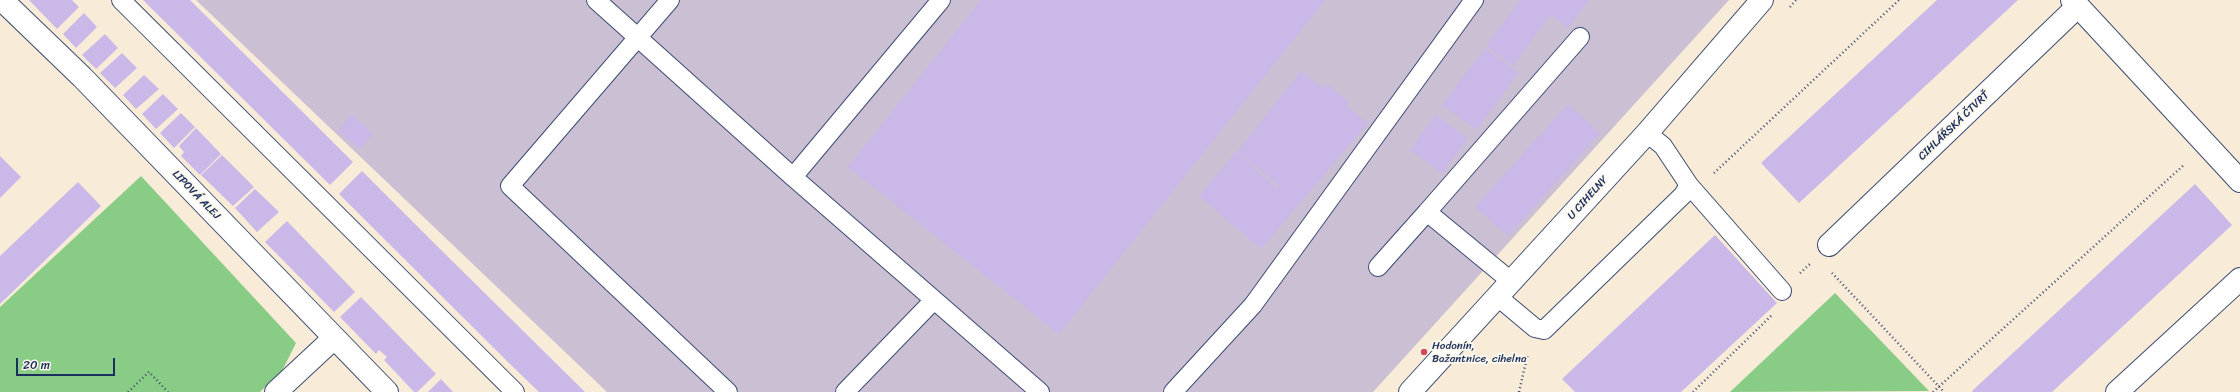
<!DOCTYPE html>
<meta charset="utf-8">
<style>
body{margin:0}
#map{position:relative;width:2240px;height:392px;overflow:hidden;background:#f8ebd8;font-family:Sriracha,sans-serif}
canvas{display:block}
.scale{position:absolute;left:16px;top:358px;width:99px;height:18px;box-sizing:border-box;border:2px solid #1b2f5e;border-top:0;padding-left:5px;font-size:12px;line-height:14px;white-space:nowrap;color:#1b2f5e;-webkit-text-stroke:3px #fbf7ec;paint-order:stroke}
</style>
<div id="map">
<canvas width="2240" height="392"></canvas>
<div class="scale">20 m</div>
</div>
<script>
const c = document.querySelector('canvas').getContext('2d');
c.lineJoin = 'round';
function fillPath(path, color) { c.fillStyle = color; c.fill(path, 'evenodd'); }
const shape = rows => new Path2D(rows.map(r => 'M' + r).join(''));
function stroke(path, color, width, dash) { c.strokeStyle = color; c.lineWidth = width; c.lineCap = dash ? 'butt' : 'round'; c.setLineDash(dash || []); c.stroke(path); }
function drawText(font, color, halo, rows, align = 'center') {
  c.font = font + ' Sriracha,sans-serif'; c.lineWidth = 4; c.setLineDash([]); c.textBaseline = 'middle'; c.strokeStyle = halo; c.fillStyle = color; for (const [text, x, y, turn = 0] of rows) {
    c.save(); c.translate(x, y); c.rotate((+turn || 0) * Math.PI / 180); c.textAlign = isNaN(turn) ? turn : align; if (halo) c.strokeText(text, 0, 0); c.fillText(text, 0, 0); c.restore();
  }
}
const industrial = shape([
 [196,0,1729,0,1373,392,607,392]
]);
const green = shape([
 [141,176,296,343,282,371,260,392,0,392,0,307],
 [1835,293,1929,391,1730,392]
]);
const building = shape([
 [29,0,72,0,79,7,57,29],
 [143,0,190,0,353,162,330,185],
 [981,0,1325,0,1059,334,848,167],
 [1520,0,1589,0,1568,28,1551,14,1513,66,1486,46],
 [1937,0,2018,0,1799,203,1761,163],
 [84,13,97,27,76,48,63,34],
 [105,34,118,48,96,69,82,55],
 [1485,48,1518,73,1477,130,1442,105],
 [122,53,137,68,115,88,100,73],
 [1301,71,1323,88,1326,83,1349,102,1346,106,1368,123,1261,249,1199,196,1236,152,1277,188,1280,186,1237,152],
 [144,75,159,89,136,109,123,95],
 [163,94,178,109,156,129,142,114],
 [1568,104,1600,133,1508,236,1475,207],
 [181,113,195,127,174,148,160,133],
 [352,114,373,134,360,149,338,131],
 [1436,115,1468,138,1442,173,1410,150],
 [196,128,221,154,200,175,181,156,184,152,179,146],
 [222,155,254,187,233,206,201,175],
 [0,156,21,177,0,198],
 [362,171,431,240,585,392,539,392,510,364,339,194],
 [78,182,101,206,0,304,0,256],
 [2195,184,2232,225,2052,392,1973,392,1972,391],
 [255,189,279,212,257,232,235,208],
 [287,221,355,292,334,312,265,242],
 [1715,235,1777,303,1681,392,1575,392,1562,379],
 [361,297,436,374,417,392,414,392,384,360,387,357,379,350,376,354,340,317],
 [441,379,453,392,428,392]
]);
const path = shape([
 [1790,7,1796,0],
 [1714,173,1899,0],
 [1800,273,1810,264],
 [1832,273,1944,392],
 [128,392,149,372,168,392],
 [1519,392,1528,353],
 [1693,392,1773,314],
 [1933,392,2185,164]
]);
const service = shape([
 [121,0,515,392],
 [596,0,793,177],
 [670,0,510,186,728,392],
 [941,0,793,177,1040,392],
 [1689,185,1782,291],
 [1378,267,1427,212],
 [1512,282,1427,212,1580,37],
 [1498,297,1535,328,1544,330,1683,195,1689,185,1663,146,1647,133],
 [845,392,934,300],
 [1173,392,1253,305,1474,0]
]);
const minor = shape([
 [2,0,82,77,387,392],
 [2078,6,2240,181],
 [1829,245,2078,6,2072,0],
 [276,392,334,338],
 [1410,392,1647,133,1762,0],
 [2117,392,2240,279]
]);
const markers = [
 [1424,352,4,"#d1495b"]
];
const streetNames = [
 ["CIHLÁŘSKÁ ČTVRŤ",1954,126,-44],
 ["LIPOVÁ ALEJ",196,195,46],
 ["U CIHELNY",1588,198,-48]
];
const poiNames = [
 ["Hodonín,",1432,346],
 ["Bažantnice, cihelna",1432,359]
];
fillPath(industrial, '#cbbfd4');
fillPath(green, '#89cc85');
fillPath(building, '#cab8e8');
stroke(service, '#3c4b70', 20);
stroke(minor, '#3c4b70', 24);
stroke(path, '#3c4b70', 2.5, [1, 3]);
stroke(service, '#fff', 18);
stroke(minor, '#fff', 22);
for (const [x, y, r, color] of markers) { const dot = new Path2D(); dot.arc(x, y, r, 0, 2 * Math.PI); c.fillStyle = color; c.fill(dot); stroke(dot, '#fbf7ec', 1.5); }
drawText('11px', '#1b2f5e', '#fbf7ec', streetNames);
drawText('11px', '#1b2f5e', '#fbf7ec', poiNames, 'left');
</script>
